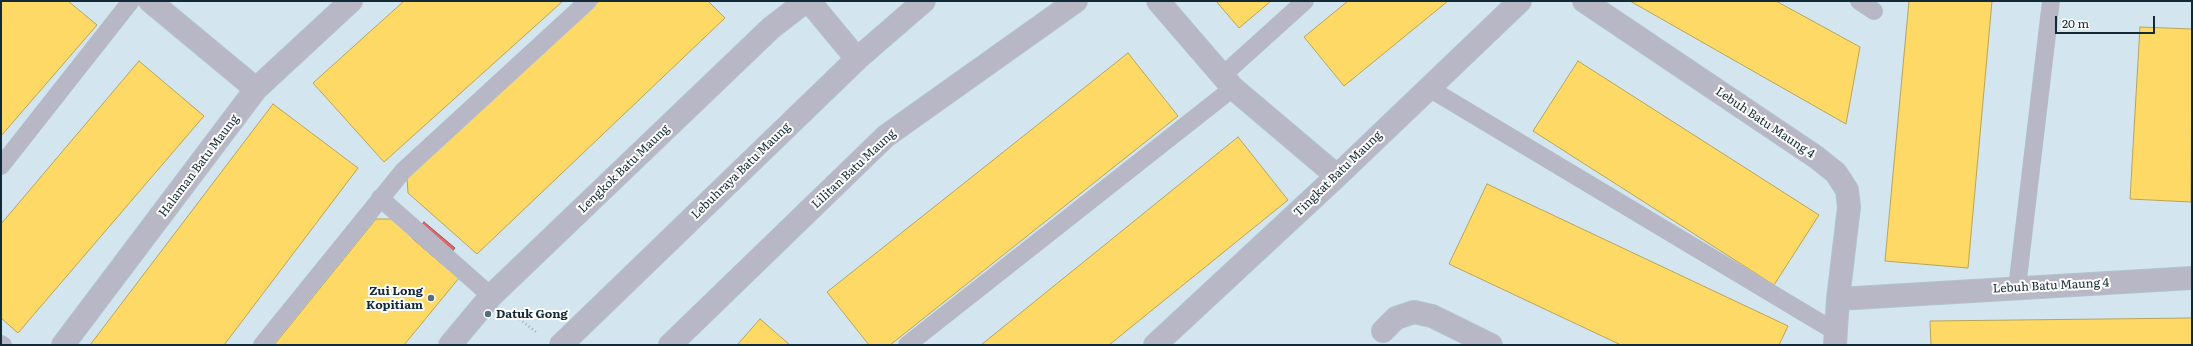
<!DOCTYPE html>
<style>
body{margin:0}
#map{position:relative;width:2193px;height:346px;overflow:hidden;background:#d3e6f0;font-family:Literata,serif}
canvas{display:block}
.frame{position:absolute;inset:0;border:2px solid #122a37;pointer-events:none}
.scale{position:absolute;left:2055px;top:16px;width:100px;height:18px;box-sizing:border-box;border:2px solid #122a37;border-top:0;padding-left:5px;font-size:12px;line-height:14px;white-space:nowrap;color:#122a37;-webkit-text-stroke:3px #fff;paint-order:stroke}
</style>
<div id="map">
<canvas width="2193" height="346"></canvas>
<div class="frame"></div>
<div class="scale">20 m</div>
</div>
<script>
const c = document.querySelector('canvas').getContext('2d');
c.lineJoin = 'round';
function fillPath(path, color) { c.fillStyle = color; c.fill(path, 'evenodd'); }
const shape = rows => new Path2D(rows.map(r => 'M' + r).join(''));
function stroke(path, color, width, dash) { c.strokeStyle = color; c.lineWidth = width; c.lineCap = dash ? 'butt' : 'round'; c.setLineDash(dash || []); c.stroke(path); }
function drawText(font, color, halo, rows, align = 'center') {
  c.font = font + ' Literata,serif'; c.lineWidth = 4; c.setLineDash([]); c.textBaseline = 'middle'; c.strokeStyle = halo; c.fillStyle = color; for (const [text, x, y, turn = 0] of rows) {
    c.save(); c.translate(x, y); c.rotate((+turn || 0) * Math.PI / 180); c.textAlign = isNaN(turn) ? turn : align; if (halo) c.strokeText(text, 0, 0); c.fillText(text, 0, 0); c.restore();
  }
}
const homes = shape([
 [1,1,68,1,97,25,1,136,1,1],
 [404,1,563,1,384,162,313,83,404,1],
 [599,1,708,1,725,18,477,254,408,193,407,177,599,1],
 [1216,1,1271,1,1239,28,1216,1],
 [1348,1,1448,1,1344,86,1304,37,1348,1],
 [1630,1,1776,1,1860,47,1846,124,1630,1],
 [1909,1,1992,1,1968,268,1885,261,1909,1],
 [2140,27,2192,29,2191,202,2130,199,2140,27],
 [1128,53,1178,116,890,345,869,345,827,292,1128,53],
 [139,61,204,116,18,333,1,318,1,224,139,61],
 [1578,61,1819,215,1774,285,1533,131,1578,61],
 [273,104,358,168,224,345,90,345,273,104],
 [1238,137,1288,200,1109,345,981,345,1238,137],
 [1487,184,1788,326,1779,345,1621,345,1449,264,1487,184],
 [376,219,391,219,459,278,404,345,274,345,376,219],
 [2192,318,2192,345,1931,345,1930,321,2192,318],
 [760,319,790,345,737,345,760,319]
]);
const shops = shape([
 [424,222,455,248,442,264,412,238,424,222]
]);
const path = shape([
 [513,314,536,332]
]);
const service = shape([
 [1859,1,1874,11],
 [1223,75,1305,1],
 [1427,87,1836,332],
 [1,166,131,1],
 [380,198,491,296],
 [2017,288,2051,1],
 [1,344,3,345],
 [262,345,403,171,588,1],
 [907,345,1233,88]
]);
const minor = shape([
 [150,1,256,89],
 [809,1,857,59],
 [1158,1,1233,88,1337,176],
 [1584,1,1816,157,1836,173,1847,190,1849,207,1838,299,1835,345],
 [1838,299,2192,278],
 [1383,331,1396,318,1414,312,1432,316,1491,345],
 [63,345,256,89,351,1],
 [450,345,491,296,771,28,806,1],
 [561,345,857,59,924,1],
 [670,345,886,136,1076,1],
 [1155,345,1337,176,1520,1]
]);
const markers = [
 [431,298,4,"#566c78"],
 [488,314,4,"#566c78"]
];
const streetNames = [
 ["Lebuh Batu Maung 4",1765,123,34],
 ["Halaman Batu Maung",199,166,-53],
 ["Lengkok Batu Maung",624,169,-44],
 ["Lilitan Batu Maung",854,169,-43],
 ["Lebuhraya Batu Maung",741,171,-44],
 ["Tingkat Batu Maung",1338,174,-44],
 ["Lebuh Batu Maung 4",2051,286,-3]
];
const poiNames = [
 ["Zui Long",423,291],
 ["Kopitiam",423,305],
 ["Datuk Gong",496,314,"left"]
];
fillPath(homes, '#ffd966');
stroke(homes, '#b8a458', 1);
fillPath(shops, '#e06666');
stroke(shops, '#a25458', 1);
stroke(service, '#b3c3cc', 18);
stroke(minor, '#b3c3cc', 24);
stroke(path, '#a8adb9', 2.5, [1, 3]);
stroke(service, '#b7b7c6', 17);
stroke(minor, '#b7b7c6', 22);
for (const [x, y, r, color] of markers) { const dot = new Path2D(); dot.arc(x, y, r, 0, 2 * Math.PI); c.fillStyle = color; c.fill(dot); stroke(dot, '#fff', 1.5); }
drawText('12px', '#122a37', '#fff', streetNames);
drawText('bold 12px', '#122a37', '#fff', poiNames, 'right');
</script>
